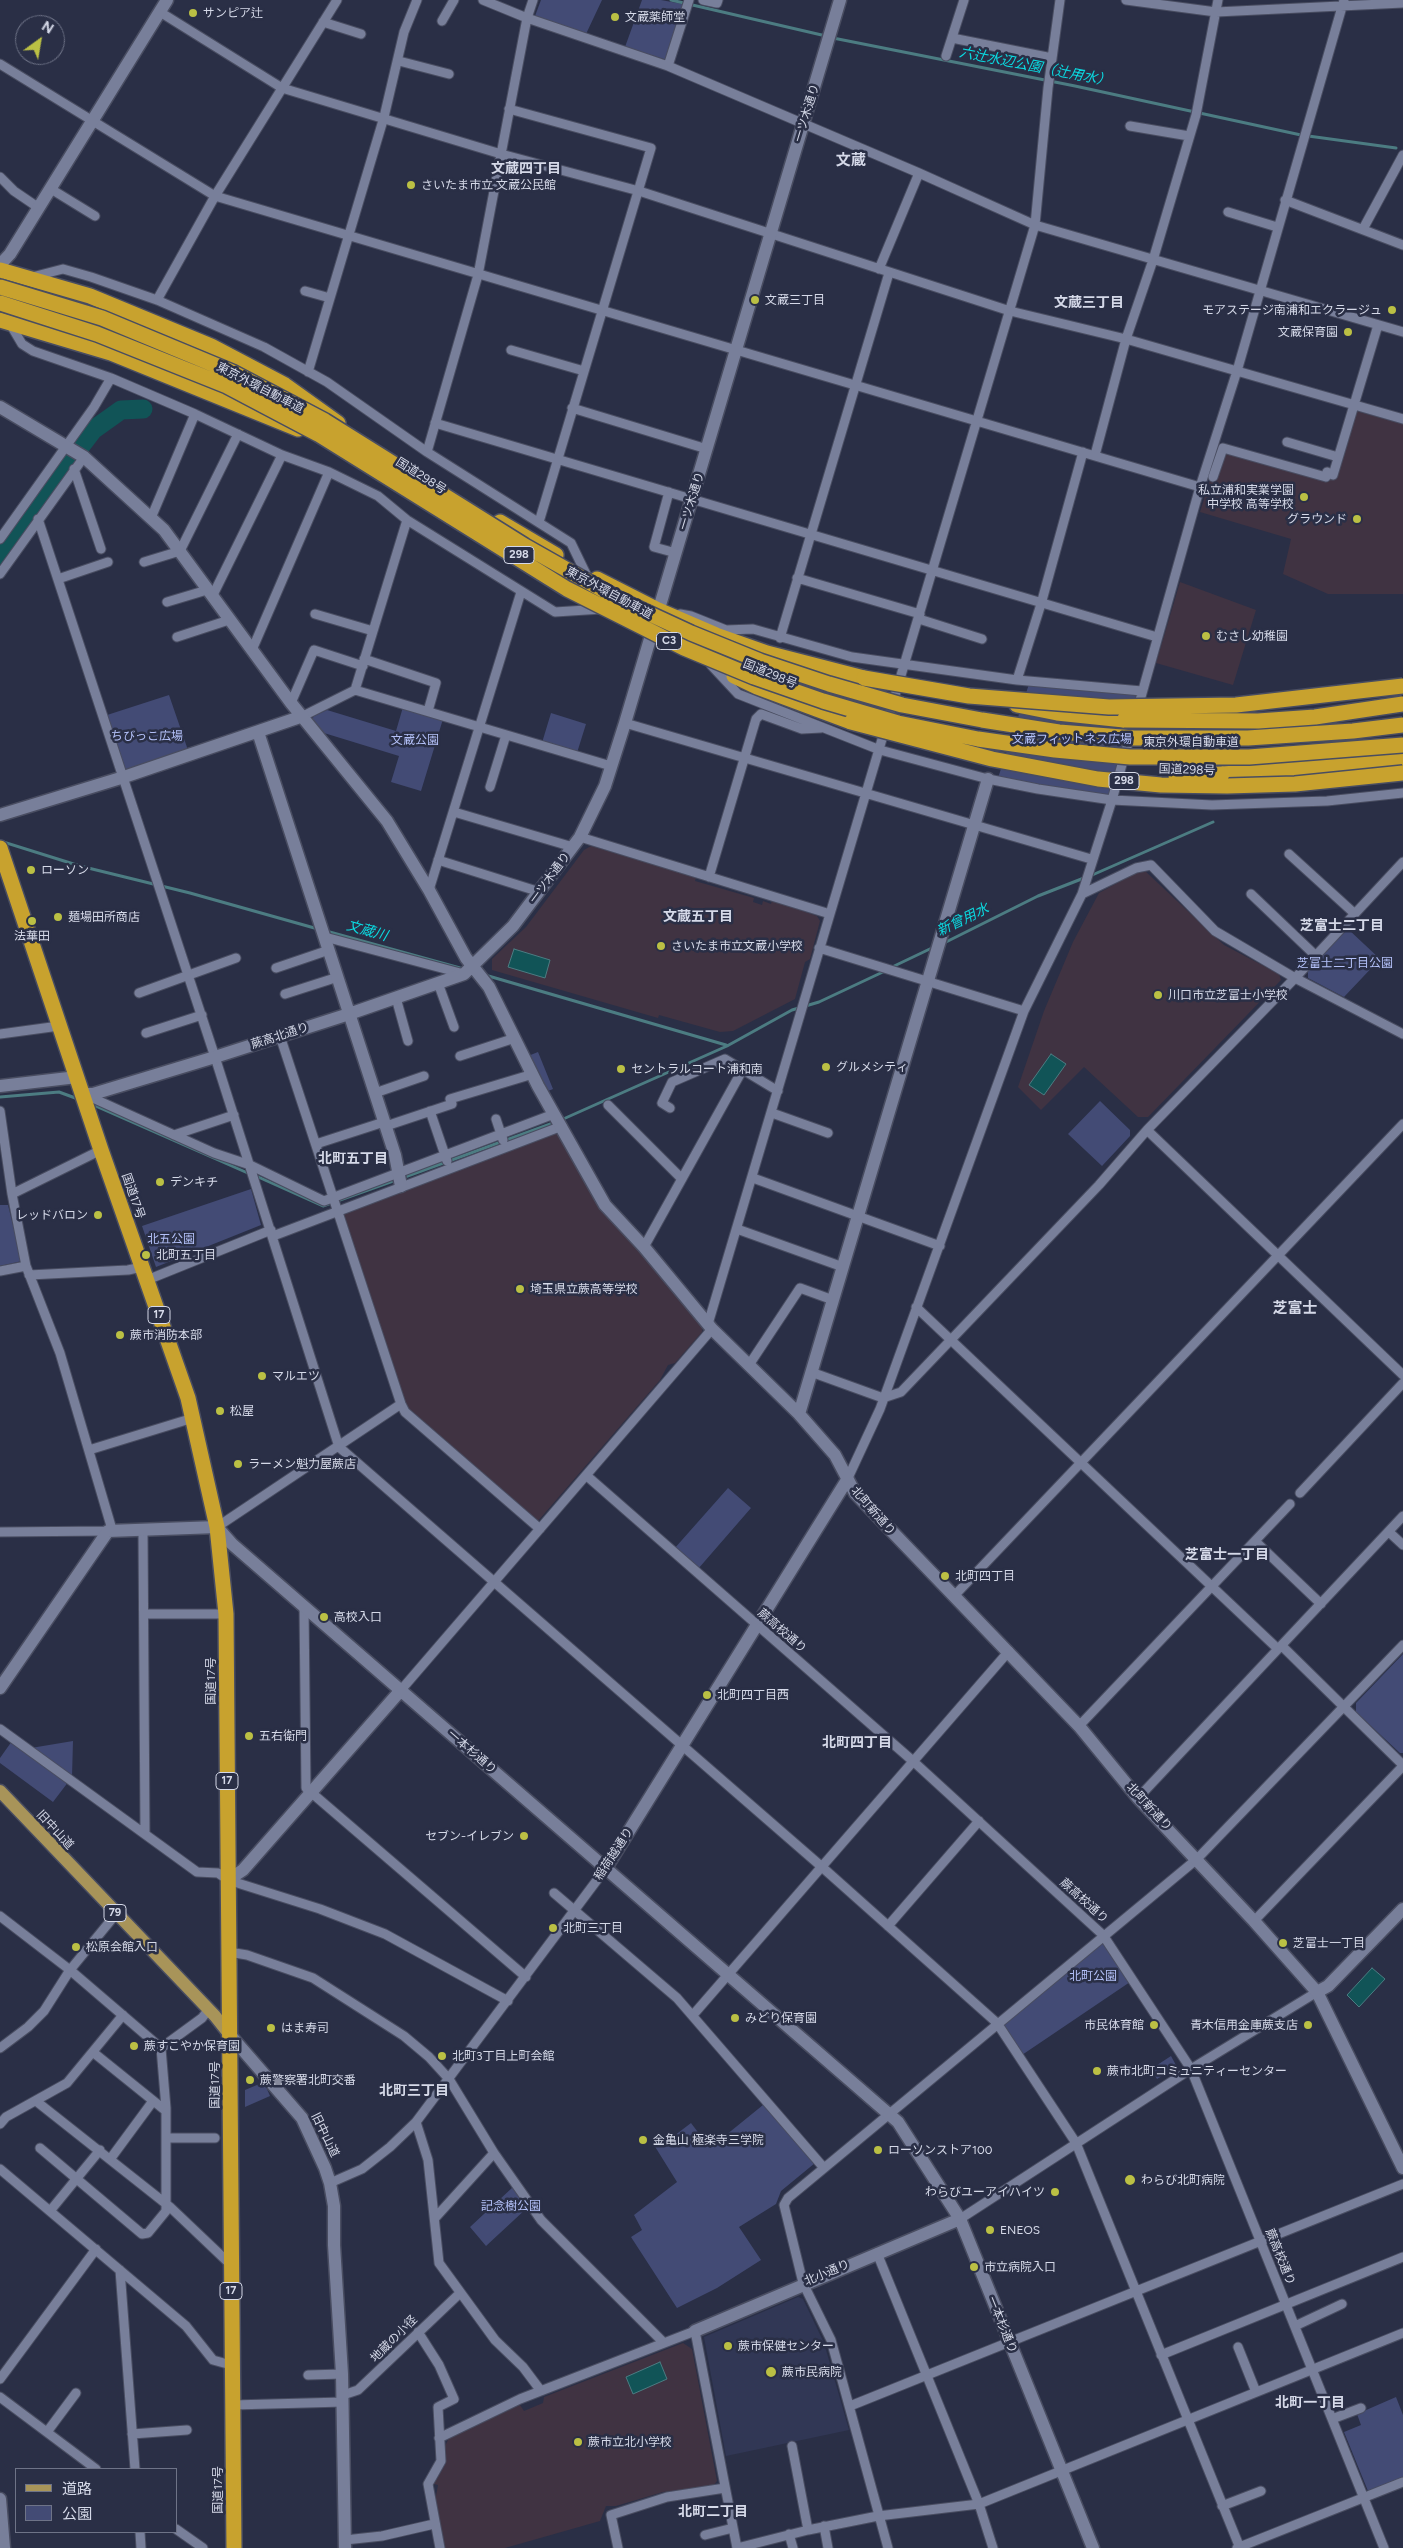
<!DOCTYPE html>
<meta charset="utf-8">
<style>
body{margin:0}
#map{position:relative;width:1403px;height:2548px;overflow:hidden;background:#2a2f46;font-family:Figtree,"Noto Sans JP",sans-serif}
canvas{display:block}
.legend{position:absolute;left:15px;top:2468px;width:162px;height:65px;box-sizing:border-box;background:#2a2f46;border:1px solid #6e7387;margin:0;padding:6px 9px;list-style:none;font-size:15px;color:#d5d9e8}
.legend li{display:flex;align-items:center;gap:10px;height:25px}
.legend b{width:25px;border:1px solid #6e7387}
.north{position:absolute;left:15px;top:15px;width:50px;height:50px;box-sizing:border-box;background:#2a2f46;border:1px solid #6e7387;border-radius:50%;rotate:32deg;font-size:14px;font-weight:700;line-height:20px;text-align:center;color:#d5d9e8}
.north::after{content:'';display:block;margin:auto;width:18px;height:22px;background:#bbc044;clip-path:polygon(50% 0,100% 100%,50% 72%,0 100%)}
</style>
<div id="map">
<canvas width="1403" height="2548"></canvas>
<ul class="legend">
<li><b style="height:6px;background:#a89459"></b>道路</li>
<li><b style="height:14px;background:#434b75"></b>公園</li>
</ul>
<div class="north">N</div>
</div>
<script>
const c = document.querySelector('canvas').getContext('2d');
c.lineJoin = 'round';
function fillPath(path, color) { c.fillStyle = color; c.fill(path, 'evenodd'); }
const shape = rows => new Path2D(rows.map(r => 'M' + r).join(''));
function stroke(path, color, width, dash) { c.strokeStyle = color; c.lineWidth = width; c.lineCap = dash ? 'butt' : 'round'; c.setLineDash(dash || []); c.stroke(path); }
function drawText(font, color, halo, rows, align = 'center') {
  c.font = font + ' Figtree,"Noto Sans JP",sans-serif'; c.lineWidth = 5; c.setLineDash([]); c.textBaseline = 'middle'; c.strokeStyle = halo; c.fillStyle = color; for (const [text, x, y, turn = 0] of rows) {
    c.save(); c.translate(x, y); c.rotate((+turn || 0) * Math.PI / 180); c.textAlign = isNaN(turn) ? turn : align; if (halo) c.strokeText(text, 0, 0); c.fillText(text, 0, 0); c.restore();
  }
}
const built = shape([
 [798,2297,803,2299,824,2343,849,2430,726,2456,704,2337]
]);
const education = shape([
 [1356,411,1403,424,1403,594,1328,594,1283,574,1291,539,1200,512,1210,480,1215,481,1225,451,1328,482],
 [1180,582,1256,610,1233,685,1156,663],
 [591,846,696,877,695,881,754,898,753,902,762,905,763,901,771,904,772,900,817,916,820,921,810,959,805,962,795,999,733,1031,720,1032,659,1015,658,1018,492,970,492,959,526,927,584,850],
 [1144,870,1224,945,1279,974,1281,980,1148,1117,1138,1117,1084,1067,1041,1110,1018,1087,1044,1011,1073,942,1099,893,1139,871],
 [554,1131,562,1135,643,1253,703,1326,702,1332,675,1363,668,1365,660,1380,538,1521,406,1406,343,1217,347,1209],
 [683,2343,692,2349,717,2481,713,2486,663,2492,616,2506,606,2506,600,2521,505,2548,445,2548,433,2498,436,2496,438,2485,434,2484,446,2463,445,2446,449,2438,520,2405,524,2411,543,2403,544,2397]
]);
const green = shape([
 [541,0,602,0,586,34,535,16],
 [642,0,661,0,688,5,667,60,625,47],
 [1030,681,1142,691,1112,800,997,781],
 [169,695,190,756,124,777,104,716],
 [403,707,443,719,421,791,391,782,399,756,324,733,312,719,314,716,327,710,396,731],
 [551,713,586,724,576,756,541,746],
 [1348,929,1380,959,1344,997,1308,978,1308,970],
 [538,1052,553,1089,546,1092,528,1056],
 [1100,1101,1130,1130,1130,1136,1102,1166,1068,1134],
 [251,1189,261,1225,156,1267,142,1226],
 [0,1205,8,1205,22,1261,0,1266],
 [728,1488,751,1508,698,1569,674,1549],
 [1403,1654,1403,1753,1400,1753,1356,1712,1356,1703],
 [12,1741,25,1749,73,1741,72,1777,53,1802,0,1763,0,1758],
 [1103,1935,1133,1980,1019,2057,997,2023],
 [1171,2056,1177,2067,1157,2079,1151,2069],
 [264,2082,270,2096,245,2107,245,2090],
 [763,2105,815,2163,781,2191,776,2204,739,2227,761,2260,717,2288,677,2308,631,2237,642,2230,634,2215,677,2182,654,2145,665,2134,670,2139,691,2123,710,2148],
 [513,2187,527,2208,486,2246,470,2227],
 [1396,2397,1403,2415,1403,2477,1368,2491,1344,2432,1361,2425,1357,2414]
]);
const water = shape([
 [514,949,550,960,545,978,508,967,514,949],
 [1051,1054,1066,1064,1044,1095,1029,1085,1051,1054],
 [1372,1968,1385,1979,1359,2007,1347,1995,1372,1968],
 [660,2362,667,2379,633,2394,626,2377,660,2362]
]);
const stream = shape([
 [671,0,826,36],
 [833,38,1075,86,1301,135,1396,148],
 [0,841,80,866,190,893,318,929],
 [1090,876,1213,822],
 [326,931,460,968],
 [942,944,1038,896,1084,878],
 [890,968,934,947],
 [485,975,726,1045],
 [0,1097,59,1092,78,1099],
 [91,1104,250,1174],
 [561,1120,727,1046,792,1010,819,1002,885,971],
 [256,1176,323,1206,396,1180],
 [402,1178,556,1122]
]);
const river = shape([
 [0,560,26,518,93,430,121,410,143,409]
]);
const street = shape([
 [483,0,527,18,668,66,919,173,1035,225,1403,332],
 [703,0,717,3,718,0],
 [1126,0,1216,12,1403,3],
 [160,12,282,88,501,154,639,191,1010,311,1126,339,1403,419],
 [442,21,454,0],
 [323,22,361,34],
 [952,38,1052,58],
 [946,56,964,0],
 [399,61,449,74],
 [0,64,215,196,1200,487],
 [668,66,689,0],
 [509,109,651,148,539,522],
 [1130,126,1189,136],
 [0,177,14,191,39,208],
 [51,189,95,216],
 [1285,200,1403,245],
 [1228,212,1277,227],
 [1363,229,1403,155],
 [879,269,919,173],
 [32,277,63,269,91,277,157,300,264,347,327,382,427,452,571,543,586,574],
 [305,291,330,298],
 [157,300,215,196,337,0],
 [9,322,22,344,33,351,111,378,195,414,282,455,329,472,378,496,407,520,555,612,602,609],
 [511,350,584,371],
 [308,372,384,117,404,32,417,0],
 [572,408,707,449],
 [435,423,1157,637],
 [1287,442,1338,457],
 [427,452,478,275,527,18,533,0],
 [1095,455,1126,339,1153,260,1196,115,1218,0],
 [74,469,101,549],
 [1213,477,1223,448,1326,477,1327,472,1333,475,1378,325],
 [669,492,654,547,676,553],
 [151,518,195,414],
 [38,519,215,1057,339,1447,822,1867,997,2023,1076,2143,1240,2548],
 [0,539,94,407,111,378],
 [144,562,180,551,238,434],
 [0,574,84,457],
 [797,578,920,614],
 [58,579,108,562],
 [212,597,282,455],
 [167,602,207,590],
 [315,614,373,631],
 [680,614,691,616,726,630,753,629,852,657,1017,680,1142,691],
 [919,619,982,639],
 [177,637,229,620],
 [780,638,889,273],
 [252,650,329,472],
 [364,659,436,683,428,711],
 [711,665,738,694,880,750,988,779,1038,789,1112,800,1212,805,1327,801,1403,793],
 [1017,680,1041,604,1083,452],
 [355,690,611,766],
 [291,703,314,650,363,666],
 [303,716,355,690,407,520],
 [625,723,1091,859],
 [490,787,506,735],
 [454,812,573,847],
 [580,837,830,914],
 [1289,854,1355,914],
 [438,860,540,892],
 [709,877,756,719,761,714,802,729,821,728],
 [429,890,521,592],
 [1082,894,1136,868,1151,865,1215,931,1295,978,1403,1034],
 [1251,894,1316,956],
 [325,937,464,974],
 [819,948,1024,1011],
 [276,968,329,950],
 [438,983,454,1027],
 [139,993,236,958],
 [285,994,338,977],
 [396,998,408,1041],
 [146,1033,202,1015],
 [0,1034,59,1026],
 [280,1036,401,1404,405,1412,540,1529],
 [460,1056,515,1038],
 [375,1093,424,1076],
 [86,1095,214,1153,250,1165,324,1201,554,1114],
 [450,1099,533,1074],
 [608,1105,682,1179],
 [670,1108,662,1103,672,1082,725,1059,778,1091],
 [0,1111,12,1194,26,1266,60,1353,111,1526,108,1531,0,1532],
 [430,1111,447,1161],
 [772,1113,828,1133],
 [496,1119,503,1140],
 [386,1126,452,1104],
 [1147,1130,1403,1375],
 [174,1135,234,1115],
 [316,1144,384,1122],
 [753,1178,940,1246],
 [12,1194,101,1150],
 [737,1229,843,1267],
 [273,1236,562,1126],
 [644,1247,743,1069],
 [0,1271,26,1266],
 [29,1275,128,1270,142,1267],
 [147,1280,271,1230],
 [916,1307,1278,1649],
 [708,1324,1035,225,1048,88,1060,0],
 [749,1365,800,1288,833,1300],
 [811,1372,883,1398,901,1392,1099,1185,1147,1130,1295,978,1403,862],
 [89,1450,193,1418],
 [587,1476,914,1762,1103,1935,1191,2069,1384,2548],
 [847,1480,880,1409,1024,1011,1082,894,1112,800,1200,487,1237,371,1344,0],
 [1300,1493,1403,1383],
 [217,1527,401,1404],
 [143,1531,145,1833],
 [1389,1532,1403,1545],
 [1255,1541,1321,1604],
 [955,1595,1403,1124],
 [304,1606,306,1788,526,1977],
 [144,1614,226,1614],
 [1282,1646,1403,1765],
 [401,1690,712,1329],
 [1079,1726,1290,1504],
 [0,1729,197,1872,218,1873,228,1880,320,1909,385,1934,508,2001],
 [1138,1798,1403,1516],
 [554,1893,677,1998,824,2168],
 [0,1916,70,1970,116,1914],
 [1254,1921,1403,1766],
 [888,1926,979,1821],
 [229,1952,247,1955,313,1978,404,2036,429,2057,449,2079,494,2153,541,2220,664,2343],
 [693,2015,1009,1651],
 [0,2048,28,2027,44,2011,70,1970,161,2048,202,2018,209,2009],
 [94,2053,166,2111],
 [36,2101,170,2207,231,2265],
 [416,2122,428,2160,439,2263,495,2340,523,2367,541,2391],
 [0,2124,6,2117,67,2083,123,2015],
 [166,2138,215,2138],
 [40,2148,142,2234,148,2233,166,2211,166,2108,161,2048],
 [111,2158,153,2101],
 [0,2169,186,2326,213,2360,231,2365],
 [330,2183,362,2169,390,2147,416,2122,606,1868],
 [50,2211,100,2150],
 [435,2218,494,2153],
 [960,2219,1191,2069,1317,1992],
 [877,2253,979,2504,993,2548],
 [120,2270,135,2469],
 [1295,2326,1342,2304],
 [418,2332,439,2365,454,2399,438,2407,441,2461,428,2484,440,2548],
 [1238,2347,1256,2392],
 [1161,2355,1403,2257],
 [308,2375,342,2374],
 [0,2379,96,2249],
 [343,2395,358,2390,459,2294],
 [0,2397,96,2469],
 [233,2405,343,2402],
 [850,2406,1403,2184],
 [1332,2419,1361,2408],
 [47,2432,76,2393],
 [132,2434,187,2430],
 [439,2438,520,2399,695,2331,737,2548,808,2530,878,2516,979,2504,1403,2333],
 [792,2446,808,2530],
 [1222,2506,1261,2491],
 [824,2526,828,2548],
 [176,2529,203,2548],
 [140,2532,141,2548],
 [789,2534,793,2548],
 [705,2535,733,2528],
 [345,2540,382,2536,434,2524],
 [618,2548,611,2515,667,2497,725,2488],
 [888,2548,831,2340,803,2283,784,2205,788,2198,1197,1859,1403,1645],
 [1237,2548,1403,2482]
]);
const secondary = shape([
 [0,265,10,254,167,0],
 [0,407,84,457,164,530,291,703,387,821,429,890,466,958,489,987,538,1086,605,1205,644,1247,712,1329,799,1414,835,1455,855,1493,1079,1726,1138,1798,1254,1921,1317,1992,1403,2168],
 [258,732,395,1155,401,1186],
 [0,815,124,777,303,716],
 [0,1086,77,1077],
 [84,1094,93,1094,215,1057,349,1014,464,974,513,926,580,837,605,786,625,723,840,0],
 [799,1414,988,779],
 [0,1688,108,1531,217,1527,232,1544,898,2122,960,2219,1093,2548],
 [606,1868,847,1480],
 [228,1880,243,1870,401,1690],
 [1317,1992,1328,1986,1403,1909],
 [230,2035,302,2118,325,2168,330,2183,334,2206,334,2245,342,2374,345,2548],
 [695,2331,960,2219],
 [0,2499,4,2548]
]);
const primary = shape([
 [0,1791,215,2016,230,2035]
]);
const highway = shape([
 [0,270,90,296,211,346,285,385,338,423],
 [0,320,111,353,298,429],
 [500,522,556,555],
 [597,579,658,610,716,635,767,653,864,678],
 [734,676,757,687,851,722],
 [1017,705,1057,713,1124,720],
 [1222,774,1365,764,1403,758],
 [0,848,101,1150,188,1398,217,1527,226,1614,234,2548]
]);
const highwayBridge = shape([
 [0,287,102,318,232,372,325,421,525,546,624,602,691,633,760,661,829,684,902,705,982,720,1059,732,1134,738,1248,738,1353,731,1403,725],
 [0,303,97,334,227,386,318,434,567,589,684,648,754,677,823,701,898,723,978,739,1055,750,1130,757,1249,757,1403,745],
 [864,678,969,696,1109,707,1236,705,1403,686],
 [1124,720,1258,721,1315,717,1403,704],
 [851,722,992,759,1098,779,1161,785,1227,786,1295,784,1403,773],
 [1176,776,1222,774]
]);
const markers = [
 [193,13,5,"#bbc044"],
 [615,17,5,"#bbc044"],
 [411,185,5,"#bbc044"],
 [755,300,5,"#bbc044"],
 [1392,310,5,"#bbc044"],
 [1348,332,5,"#bbc044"],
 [1304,497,5,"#bbc044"],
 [1357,519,5,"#bbc044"],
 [1206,636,5,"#bbc044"],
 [31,870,5,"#bbc044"],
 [58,917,5,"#bbc044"],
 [32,921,5,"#bbc044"],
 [661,946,5,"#bbc044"],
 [1158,995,5,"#bbc044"],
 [826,1067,5,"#bbc044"],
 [621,1069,5,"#bbc044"],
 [160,1182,5,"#bbc044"],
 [98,1215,5,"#bbc044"],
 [146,1255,5,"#bbc044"],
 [520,1289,5,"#bbc044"],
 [120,1335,5,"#bbc044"],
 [262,1376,5,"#bbc044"],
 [220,1411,5,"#bbc044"],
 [238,1464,5,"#bbc044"],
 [945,1576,5,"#bbc044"],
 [324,1617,5,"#bbc044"],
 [707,1695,5,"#bbc044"],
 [249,1736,5,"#bbc044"],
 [524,1836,5,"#bbc044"],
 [553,1928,5,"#bbc044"],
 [1283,1943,5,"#bbc044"],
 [76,1947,5,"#bbc044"],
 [735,2018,5,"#bbc044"],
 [1154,2025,5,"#bbc044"],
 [1308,2025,5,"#bbc044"],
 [271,2028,5,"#bbc044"],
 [134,2046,5,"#bbc044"],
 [442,2056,5,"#bbc044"],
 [1097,2071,5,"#bbc044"],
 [250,2080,5,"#bbc044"],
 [643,2140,5,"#bbc044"],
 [878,2150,5,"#bbc044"],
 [1130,2180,6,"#bbc044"],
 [1055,2192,5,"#bbc044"],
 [990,2230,5,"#bbc044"],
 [974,2267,5,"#bbc044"],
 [728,2346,5,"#bbc044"],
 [771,2372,6,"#bbc044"],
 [578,2442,5,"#bbc044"]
];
const shields = [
 [519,555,30],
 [669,641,25],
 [1124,781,30],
 [159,1315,22],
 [227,1781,22],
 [115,1913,22],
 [231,2291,22]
];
const shieldNames = [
 ["298",519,555],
 ["C3",669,641],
 ["298",1124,781],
 ["17",159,1315],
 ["17",227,1781],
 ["79",115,1913],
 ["17",231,2291]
];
const poiNames = [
 ["サンピア辻",203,13],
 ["文蔵薬師堂",625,17],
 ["さいたま市立 文蔵公民館",421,185],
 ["文蔵三丁目",765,300],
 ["モアステージ南浦和エクラージュ",1382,310,"right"],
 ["文蔵保育園",1338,332,"right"],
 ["私立浦和実業学園",1294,490,"right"],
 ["中学校 高等学校",1294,504,"right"],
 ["グラウンド",1347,519,"right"],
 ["むさし幼稚園",1216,636],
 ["ローソン",41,870],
 ["麺場田所商店",68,917],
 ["法華田",32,936,"center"],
 ["さいたま市立文蔵小学校",671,946],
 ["川口市立芝富士小学校",1168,995],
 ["グルメシティ",836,1067],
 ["セントラルコート浦和南",631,1069],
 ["デンキチ",170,1182],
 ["レッドバロン",88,1215,"right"],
 ["北町五丁目",156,1255],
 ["埼玉県立蕨高等学校",530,1289],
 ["蕨市消防本部",130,1335],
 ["マルエツ",272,1376],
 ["松屋",230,1411],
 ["ラーメン魁力屋蕨店",248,1464],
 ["北町四丁目",955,1576],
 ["高校入口",334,1617],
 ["北町四丁目西",717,1695],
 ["五右衛門",259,1736],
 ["セブン-イレブン",514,1836,"right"],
 ["北町三丁目",563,1928],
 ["芝富士一丁目",1293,1943],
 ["松原会館入口",86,1947],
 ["みどり保育園",745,2018],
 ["市民体育館",1144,2025,"right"],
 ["青木信用金庫蕨支店",1298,2025,"right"],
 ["はま寿司",281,2028],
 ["蕨すこやか保育園",144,2046],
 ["北町3丁目上町会館",452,2056],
 ["蕨市北町コミュニティーセンター",1107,2071],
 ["蕨警察署北町交番",260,2080],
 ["金亀山 極楽寺三学院",653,2140],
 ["ローソンストア100",888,2150],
 ["わらび北町病院",1141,2180],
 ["わらびユーアイハイツ",1045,2192,"right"],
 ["ENEOS",1000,2230],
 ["市立病院入口",984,2267],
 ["蕨市保健センター",738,2346],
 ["蕨市民病院",782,2372],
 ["蕨市立北小学校",588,2442]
];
const streetNames = [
 ["一ツ木通り",807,113,-73],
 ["東京外環自動車道",260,388,27],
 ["国道298号",421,476,32],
 ["一ツ木通り",692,501,-73],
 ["東京外環自動車道",609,593,28],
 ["国道298号",770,674,22],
 ["東京外環自動車道",1191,742],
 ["国道298号",1187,770,2],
 ["一ツ木通り",550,878,-54],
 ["蕨高北通り",280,1036,-18],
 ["国道17号",133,1196,71],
 ["北町新通り",873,1511,49],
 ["蕨高校通り",782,1631,41],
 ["国道17号",211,1681,-90],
 ["一本杉通り",472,1752,41],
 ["北町新通り",1149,1807,47],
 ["旧中山道",55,1830,47],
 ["稲荷越通り",614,1854,-57],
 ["蕨高校通り",1084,1901,42],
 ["国道17号",215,2085,-90],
 ["旧中山道",325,2135,64],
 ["蕨高校通り",1280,2257,68],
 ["北小通り",827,2273,-23],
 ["一本杉通り",1002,2325,68],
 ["地蔵の小径",394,2339,-45],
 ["国道17号",218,2490,-90]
];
const parkNames = [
 ["ちびっこ広場",147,736],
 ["文蔵フィットネス広場",1072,739],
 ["文蔵公園",415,740],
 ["芝富士二丁目公園",1345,963],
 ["北五公園",171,1239],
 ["北町公園",1093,1976],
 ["記念樹公園",511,2206]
];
const waterNames = [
 ["六辻水辺公園（辻用水）",1035,67,11],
 ["新曾用水",963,920,-26],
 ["文蔵川",367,931,16]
];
const neighbourhoodNames = [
 ["文蔵四丁目",526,169],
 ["文蔵三丁目",1089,303],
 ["文蔵五丁目",698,917],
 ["芝富士二丁目",1342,926],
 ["北町五丁目",353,1159],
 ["芝富士一丁目",1227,1555],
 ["北町四丁目",857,1743],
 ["北町三丁目",414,2091],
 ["北町一丁目",1310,2403],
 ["北町二丁目",713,2512]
];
const quarterNames = [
 ["文蔵",851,161],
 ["芝富士",1295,1309]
];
fillPath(built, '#313755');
fillPath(education, '#403342');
fillPath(green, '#434b75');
fillPath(water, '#115457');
stroke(water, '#4c7c82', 1);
stroke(stream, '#4c7c82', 3);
stroke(river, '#115457', 19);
stroke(street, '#494d61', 11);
stroke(secondary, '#494d61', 15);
stroke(primary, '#494d61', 15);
stroke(highway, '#494d61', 18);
stroke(street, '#787f9a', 9);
stroke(secondary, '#787f9a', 12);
stroke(primary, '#a89459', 12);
stroke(highway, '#c8a22e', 15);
stroke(highwayBridge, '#494d61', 18, []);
stroke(highwayBridge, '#c8a22e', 15);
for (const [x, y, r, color] of markers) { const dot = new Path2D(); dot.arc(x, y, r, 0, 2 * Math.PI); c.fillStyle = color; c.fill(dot); stroke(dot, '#2a2f46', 2); }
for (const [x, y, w] of shields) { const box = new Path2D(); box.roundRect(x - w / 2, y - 8.5, w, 17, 4); c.fillStyle = '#2a2f46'; c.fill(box); stroke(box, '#d5d9e8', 1); }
drawText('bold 11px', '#d5d9e8', null, shieldNames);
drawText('12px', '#d5d9e8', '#2a2f46', poiNames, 'left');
drawText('12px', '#d5d9e8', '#2a2f46', streetNames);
drawText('12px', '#b3c0f8', '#2a2f46', parkNames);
drawText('italic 14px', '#0bd9e0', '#2a2f46', waterNames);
drawText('bold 14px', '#d5d9e8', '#2a2f46', neighbourhoodNames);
drawText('bold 15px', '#d5d9e8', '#2a2f46', quarterNames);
</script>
